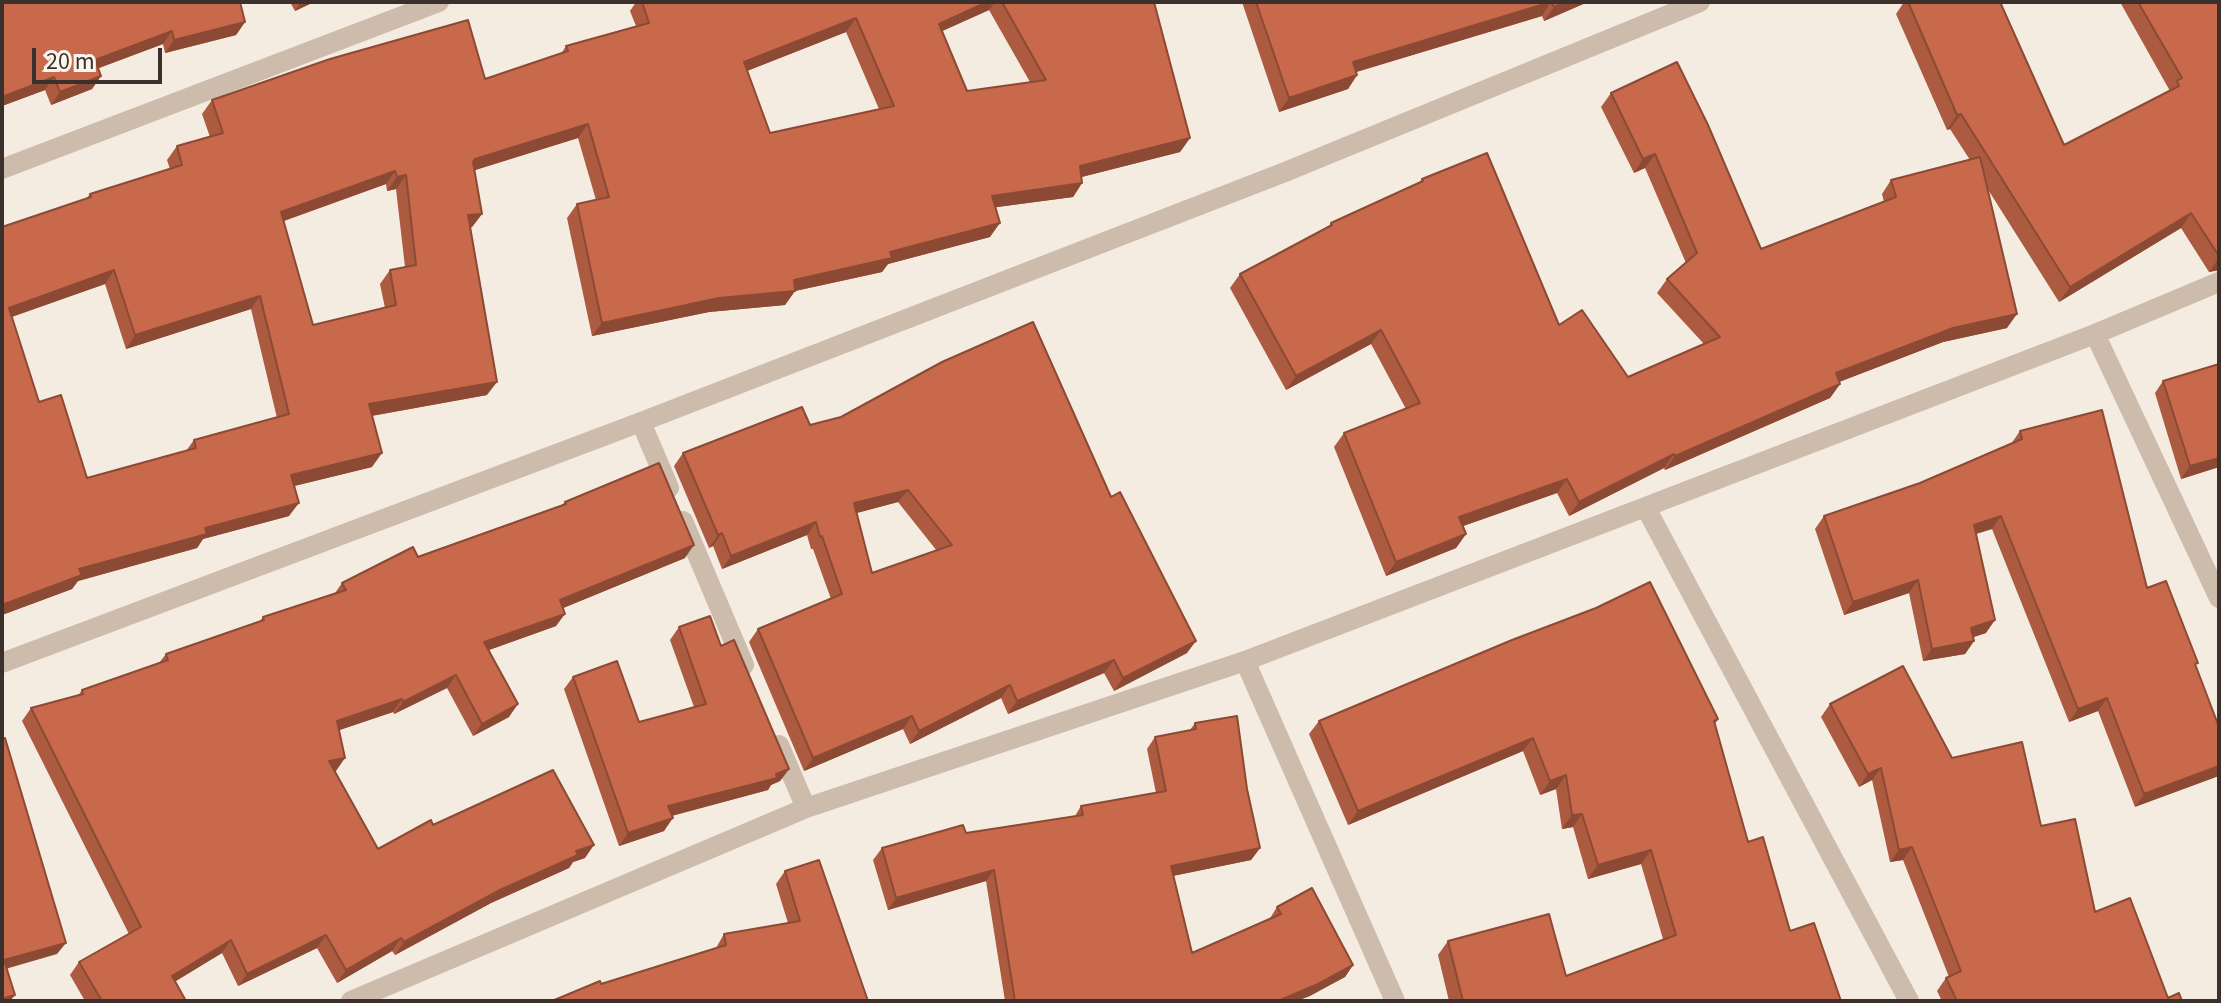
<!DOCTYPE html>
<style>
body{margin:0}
#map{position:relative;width:2221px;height:1003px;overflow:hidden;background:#f4ebe1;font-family:"Source Sans 3",sans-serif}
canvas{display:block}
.frame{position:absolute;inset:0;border:4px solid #3b302b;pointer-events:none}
.scale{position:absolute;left:32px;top:48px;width:130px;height:36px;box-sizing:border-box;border:4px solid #3b302b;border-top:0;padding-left:10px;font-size:24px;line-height:28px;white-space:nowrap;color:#3b302b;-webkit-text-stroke:6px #fbf5ee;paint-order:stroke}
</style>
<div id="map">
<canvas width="2221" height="1003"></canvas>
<div class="frame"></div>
<div class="scale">20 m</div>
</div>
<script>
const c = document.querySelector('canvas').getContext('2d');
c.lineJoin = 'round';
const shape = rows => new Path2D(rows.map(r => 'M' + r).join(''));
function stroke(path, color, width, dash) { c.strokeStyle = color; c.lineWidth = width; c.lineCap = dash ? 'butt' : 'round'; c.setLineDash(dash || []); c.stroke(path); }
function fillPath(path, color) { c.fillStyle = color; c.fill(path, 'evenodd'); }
const street = shape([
 [2,169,439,2],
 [2095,334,2219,598],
 [641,422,669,488],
 [1646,508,1909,1001],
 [683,521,744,665],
 [1245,661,1395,1001],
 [2,663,641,422,1285,172,1700,2],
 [779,745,806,808],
 [351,1001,806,808,1245,661,2095,334,2219,282]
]);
const wall = shape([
 [2,2,245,22,236,35,165,53,163,44,98,68,101,76,92,89,51,105,45,90,2,106],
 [290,2,314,2,295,11],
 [636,2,1154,2,1190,138,1180,152,1081,177,1082,183,1073,197,996,207,990,237,888,264,882,272,795,291,785,305,709,312,592,336,567,218,577,204,596,200,578,138,474,170,482,214,472,227,470,228,487,395,372,416,372,467,294,486,289,516,203,539,197,548,78,581,72,589,2,615,2,227,86,199,90,194,170,169,167,160,177,146,210,137,202,114,212,100,485,79,561,54,566,46,636,26,630,11],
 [989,10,1030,82,967,91,942,31],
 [846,32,879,109,770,133,747,71],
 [386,184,387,191,396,189,405,267,390,270,380,284,385,308,313,325,284,221],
 [105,284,126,349,251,309,277,418,194,440,186,451,87,478,39,402,12,317],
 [1242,2,1588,2,1544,21,1542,16,1356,72,1357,75,1348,89,1279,112],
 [1904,2,2000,2,2064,145,2170,91,2120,2,2219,2,2219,270,2209,272,2181,228,2059,302,1987,188,2007,328,1943,342,1839,382,1840,384,1830,398,1665,470,1664,468,1569,516,1557,493,1463,526,1466,534,1456,548,1386,576,1334,447,1344,433,1406,409,1371,344,1286,390,1230,288,1240,274,1329,226,1331,223,1419,183,1422,179,1559,325,1628,377,1704,344,1657,293,1667,279,1686,263,1645,168,1634,173,1601,107,1611,93,1761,249,1884,202,1882,194,1891,180,1970,160,1950,129,1947,130,1896,14],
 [2219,364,2219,467,2181,479,2155,393,2163,381],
 [810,425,1111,497,1187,653,1114,691,1104,673,1008,714,1001,698,910,744,903,729,804,771,749,642,758,629,831,599,813,549,811,549,807,535,722,569,713,546,709,548,674,466,683,453],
 [898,502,937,551,872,573,857,513],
 [2020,431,2147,588,2196,666,2219,727,2135,807,2098,711,2069,722,1992,529,1976,534,1986,633,1973,637,1974,641,1965,654,1923,661,1909,593,1844,615,1815,529,1824,516,1920,483,2011,444],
 [565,502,685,558,563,608,556,626,489,650,509,717,473,736,447,688,394,714,393,712,339,730,336,771,335,771,378,849,433,825,585,858,573,862,569,868,491,903,395,955,392,951,337,983,317,948,238,986,222,953,175,981,186,1001,85,1001,70,975,79,962,129,934,22,721,31,708,78,696,82,690,159,663,166,654,260,621,263,617,335,593,342,583,562,505],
 [679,627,721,646,789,769,780,781,771,785,768,790,672,816,664,831,619,846,564,689,573,677,639,722,694,707,670,640],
 [1830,704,1952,758,2041,826,2095,912,2168,998,2182,1001,1942,1001,1937,991,1946,978,1949,977,1903,860,1890,862,1872,780,1859,787,1821,717],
 [1718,719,1715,724,1748,842,1790,931,1841,1001,1449,1001,1438,955,1448,941,1566,976,1663,939,1641,864,1588,879,1573,827,1562,829,1556,789,1540,795,1523,751,1348,825,1309,734,1319,721],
 [1195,723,1247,789,1260,848,1251,860,1173,876,1192,953,1269,920,1277,907,1353,965,1345,977,1297,1001,1005,1001,986,881,888,910,873,860,882,848,1075,816,1081,806,1156,793,1147,749,1155,737,1190,730],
 [785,871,868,1001,601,984,716,948,724,934,788,923,776,884]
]);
const shadedWall = shape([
 [301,2,314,2,295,11],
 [987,2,995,2,989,10,929,37,939,24],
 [1551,2,1542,16,1343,76,1353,62],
 [1565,2,1588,2,1544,21,1554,7],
 [856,18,846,32,734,76,744,62],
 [245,22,236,35,165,53,174,40],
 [172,31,163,44,86,73,95,60],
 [1357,75,1348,89,1279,112,1289,98],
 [101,76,92,89,51,105,60,92],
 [54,77,45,90,2,106,2,97],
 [1961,114,1950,129,1947,130,1957,115],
 [588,124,578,138,466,173,475,159],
 [1190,138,1180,152,1070,180,1080,166],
 [1655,154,1645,168,1634,173,1643,159],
 [395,171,386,184,272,225,281,212],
 [406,175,396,189,387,191,397,177],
 [1082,183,1073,197,983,209,992,196],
 [2191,213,2181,228,2059,302,2070,287],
 [482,214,472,227,458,229,468,215],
 [1000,223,990,237,888,264,882,272,795,291,785,305,709,312,592,336,602,323,794,280,890,252],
 [2219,258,2219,270,2209,272],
 [114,270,105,284,2,320,9,308],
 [260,296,251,309,126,349,135,335],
 [2017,314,2007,328,1943,342,1826,387,1836,373,1953,328],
 [1381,330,1371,344,1286,390,1296,376],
 [497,382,487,395,359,418,369,404],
 [1840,384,1830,398,1665,470,1675,456],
 [382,453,372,467,282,489,291,475],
 [1674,454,1664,468,1569,516,1579,502],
 [2219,458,2219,467,2181,479,2190,466],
 [1567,479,1557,493,1449,531,1459,517],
 [908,490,898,502,845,516,854,503],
 [299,503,289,516,203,539,197,548,78,581,72,589,2,615,2,605,79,569,205,528],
 [2001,516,1992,529,1965,537,1974,525],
 [816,522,807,535,722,569,731,556],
 [722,533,713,546,709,548,718,535],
 [1466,534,1456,548,1386,576,1396,562],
 [694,545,685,558,551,613,560,600],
 [1918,580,1909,593,1844,615,1853,602],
 [565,614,556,626,475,655,484,642],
 [1995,620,1986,633,1962,641,1971,628],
 [1196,641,1187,653,1114,691,1123,678],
 [1974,641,1965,654,1923,661,1932,649],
 [1114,660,1104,673,1008,714,1017,701],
 [456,675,447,688,394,714,403,702],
 [1010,685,1001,698,910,744,919,731],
 [2107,698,2098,711,2069,722,2078,709],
 [402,699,393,712,328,734,337,721],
 [518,704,509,717,473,736,482,724],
 [912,716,903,729,804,771,813,758],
 [1533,738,1523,751,1348,825,1358,811],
 [345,758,336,771,320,774,329,761],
 [2219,766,2219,776,2135,807,2144,794],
 [1881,768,1872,780,1859,787,1868,774],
 [789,769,780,781,771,785,768,790,659,819,668,806,776,774],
 [1566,775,1556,789,1540,795,1550,781],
 [1582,814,1573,827,1562,829,1572,815],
 [673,818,664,831,619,846,628,833],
 [594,845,585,858,573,862,569,868,491,903,395,955,404,942,576,851],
 [1912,847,1903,860,1890,862,1899,850],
 [1260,848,1251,860,1162,878,1171,866],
 [1651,850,1641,864,1588,879,1598,865],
 [994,870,986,881,888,910,896,898],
 [326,935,317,948,238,986,247,974],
 [401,938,392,951,337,983,346,970],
 [231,940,222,953,163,989,172,976],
 [66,943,57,954,2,970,4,960],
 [1353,965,1345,977,1310,996,1297,1001,1278,1001],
 [15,995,10,1001,2,1001,2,999]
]);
const building = shape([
 [2,2,240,2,245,22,174,40,172,31,95,60,101,76,60,92,54,77,2,97,2,2],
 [642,2,987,2,939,24,967,91,1046,80,1002,2,1154,2,1190,138,1080,166,1082,183,992,196,1000,223,890,252,892,258,794,280,795,291,719,298,602,323,577,204,609,197,588,124,475,159,473,162,482,214,468,215,497,382,369,404,382,453,291,475,299,503,205,528,207,534,79,569,82,575,2,605,2,227,91,197,90,194,182,165,177,146,223,133,212,100,330,59,468,20,485,79,568,51,566,46,649,23,642,2],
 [856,18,894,106,770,133,744,62,856,18],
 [395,171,397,177,406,175,416,265,390,270,396,305,313,325,281,212,395,171],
 [114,270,135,335,260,296,289,414,194,440,196,448,87,478,61,395,39,402,9,308,114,270],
 [1256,2,1551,2,1353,62,1357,75,1289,98,1256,2],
 [1551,2,1565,2,1554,7,1551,2],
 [1908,2,2000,2,2064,145,2179,86,2177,81,2182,78,2138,2,2219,2,2219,256,2191,213,2070,287,1961,114,1957,115,1908,2],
 [1677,62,1708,125,1761,249,1896,197,1891,180,1980,157,2017,314,1953,328,1836,373,1840,384,1675,456,1674,454,1579,502,1567,479,1459,517,1466,534,1396,562,1344,433,1420,403,1381,330,1296,376,1240,274,1332,225,1331,223,1423,181,1422,179,1487,153,1559,325,1582,310,1628,377,1720,337,1667,279,1697,253,1655,154,1643,159,1611,93,1677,62],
 [1033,322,1111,497,1120,492,1196,641,1123,678,1114,660,1017,701,1010,685,919,731,912,716,813,758,758,629,842,594,822,536,820,537,816,522,731,556,722,533,718,535,683,453,802,407,810,425,841,417,942,362,1033,322],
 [908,490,952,545,872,573,854,503,908,490],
 [2219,364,2219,458,2190,466,2163,381,2219,364],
 [2102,410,2147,588,2166,581,2198,663,2195,664,2219,727,2219,766,2144,794,2107,698,2078,709,2001,516,1974,525,1995,620,1971,628,1974,641,1932,649,1918,580,1853,602,1824,516,1920,483,2022,439,2020,431,2102,410],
 [659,463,694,545,560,600,565,614,484,642,518,704,482,724,456,675,403,702,402,699,337,721,345,758,329,761,378,849,431,820,433,825,553,770,594,845,576,851,578,855,500,890,404,942,401,938,346,970,326,935,247,974,231,940,172,976,186,1001,102,1001,79,962,141,927,31,708,83,694,82,690,168,660,166,654,264,620,263,617,346,590,342,583,413,547,418,557,566,504,565,502,659,463],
 [1650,582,1718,719,1714,721,1748,842,1763,837,1790,931,1814,923,1841,1001,1463,1001,1448,941,1549,914,1566,976,1676,935,1651,850,1598,865,1582,814,1572,815,1566,775,1550,781,1533,738,1358,811,1319,721,1512,640,1596,608,1650,582],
 [710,616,721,646,734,640,789,769,776,774,777,778,668,806,673,818,628,833,573,677,617,661,639,722,706,704,679,627,710,616],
 [1903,666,1952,758,2022,742,2041,826,2075,819,2095,912,2130,898,2168,998,2179,993,2182,1001,1957,1001,1946,978,1961,971,1912,847,1899,850,1881,768,1868,774,1830,704,1903,666],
 [1237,716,1247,789,1260,848,1171,866,1192,953,1281,914,1277,907,1312,888,1353,965,1318,984,1278,1001,1015,1001,994,870,896,898,882,848,963,825,966,833,1083,815,1081,806,1166,791,1155,737,1196,729,1195,723,1237,716],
 [5,738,66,943,4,960,15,995,2,999,2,739,5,738],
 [819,860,868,1001,552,1001,600,981,601,984,726,945,724,934,800,921,785,871,819,860]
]);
stroke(street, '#cdbbac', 20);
fillPath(wall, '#ac5a40');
fillPath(shadedWall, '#8c4a34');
fillPath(building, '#c8694b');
stroke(building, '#8c4a34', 2);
</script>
